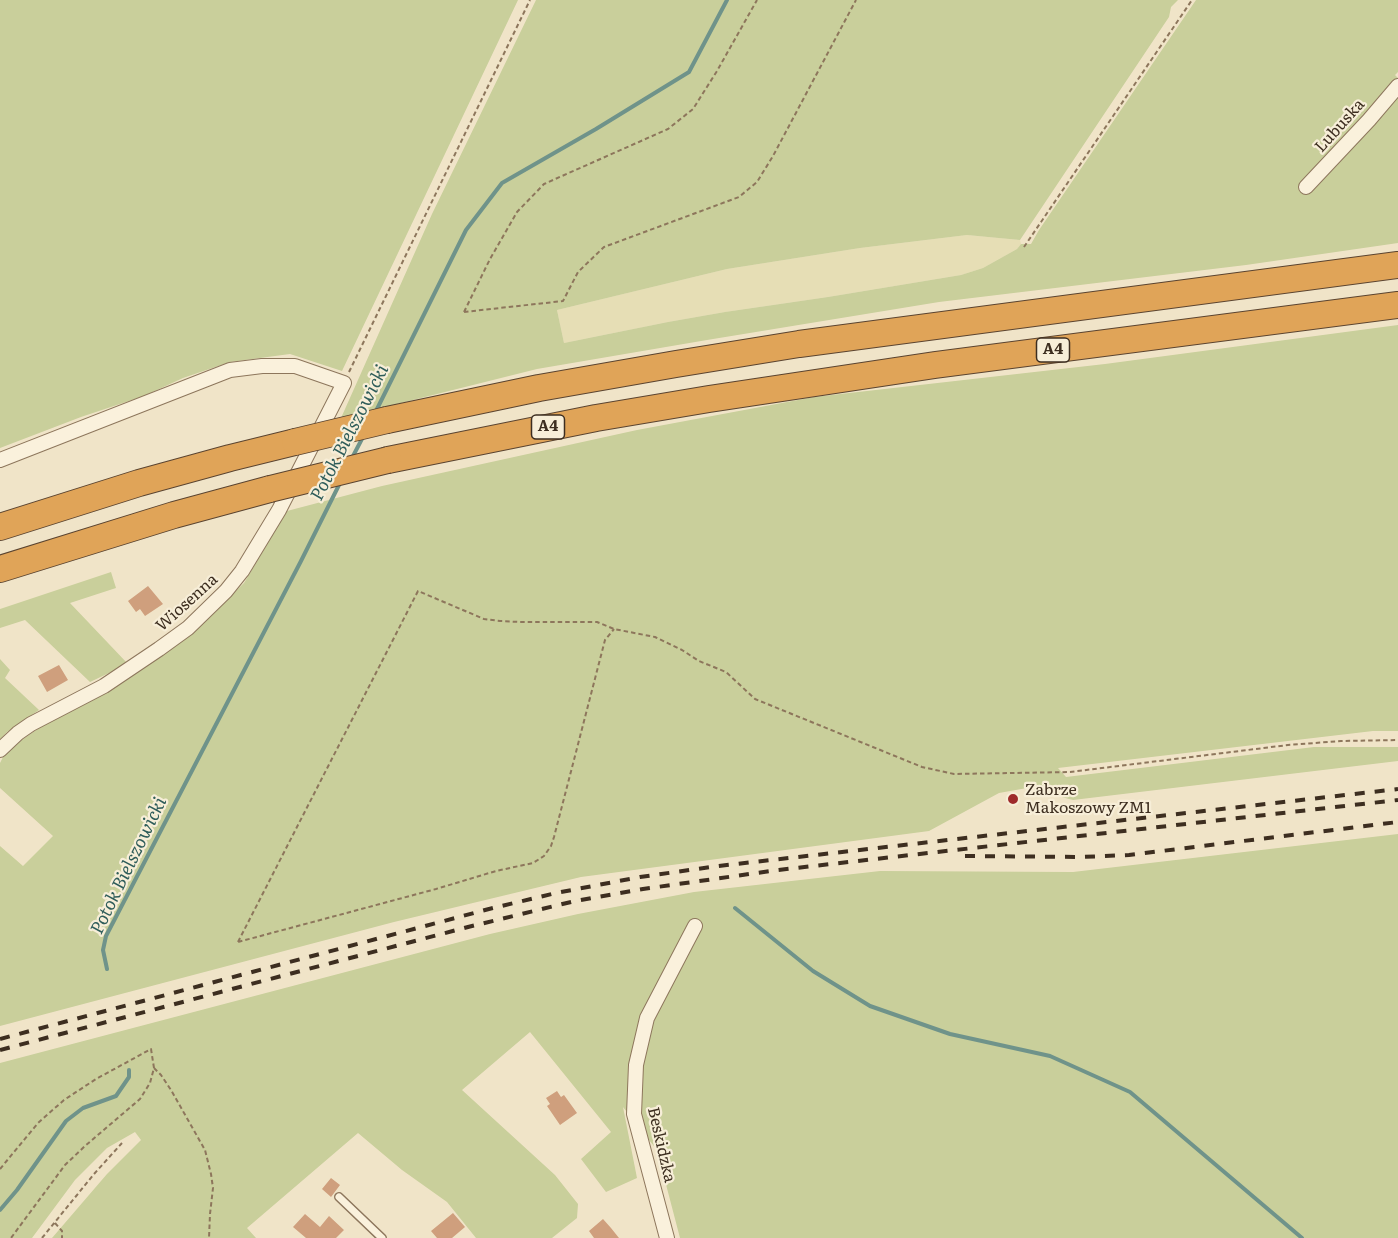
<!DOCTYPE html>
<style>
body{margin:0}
canvas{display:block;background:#f0e4c8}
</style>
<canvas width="1398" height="1238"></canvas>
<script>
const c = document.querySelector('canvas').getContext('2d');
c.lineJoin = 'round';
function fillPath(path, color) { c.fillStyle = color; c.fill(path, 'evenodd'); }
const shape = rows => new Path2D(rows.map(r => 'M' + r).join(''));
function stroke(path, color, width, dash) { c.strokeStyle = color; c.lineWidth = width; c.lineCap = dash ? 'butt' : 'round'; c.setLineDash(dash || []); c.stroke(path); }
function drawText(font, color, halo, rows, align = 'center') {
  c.font = font + ' Literata,serif'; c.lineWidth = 4.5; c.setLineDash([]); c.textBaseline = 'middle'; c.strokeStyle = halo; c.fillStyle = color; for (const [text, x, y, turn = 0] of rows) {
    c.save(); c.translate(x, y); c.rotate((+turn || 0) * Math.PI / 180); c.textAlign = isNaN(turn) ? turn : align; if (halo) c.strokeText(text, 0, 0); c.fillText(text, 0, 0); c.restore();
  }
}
const farmland = shape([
 [967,235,1020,240,1021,244,1017,249,983,268,961,275,828,297,725,312,668,322,564,343,557,310,727,269,860,248]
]);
const green = shape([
 [0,0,518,0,342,371,290,354,230,362,183,378,144,396,81,417,0,448],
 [536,0,1178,0,1171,7,1169,17,1020,240,967,235,860,248,727,269,557,310,564,343,668,322,725,312,828,297,961,275,983,268,1017,249,1021,244,1031,244,1039,230,1196,0,1398,0,1398,72,1395,75,1398,78,1398,243,1246,265,939,302,707,340,537,369,341,418,432,214],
 [1398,325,1398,731,1373,731,1058,768,1066,777,1314,747,1398,747,1398,761,1073,800,1027,788,999,793,929,831,581,877,394,922,0,1026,0,846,23,866,53,836,0,788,0,763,6,751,49,721,111,688,187,638,244,583,287,511,382,486,637,430,814,397,1105,364],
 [111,572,116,588,70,603,128,664,90,682,25,620,0,628,0,609],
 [0,659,10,670,5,678,39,710,7,732,0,740],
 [1398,834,1398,1238,680,1238,657,1150,623,1107,637,1178,606,1192,581,1159,611,1132,530,1032,462,1090,555,1175,578,1204,577,1218,552,1238,476,1238,447,1202,402,1170,358,1133,247,1228,256,1238,52,1238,107,1174,141,1140,135,1132,107,1148,75,1180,32,1238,0,1238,0,1063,490,934,578,914,694,892,880,871,1073,872]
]);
const stream = shape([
 [375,413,466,230,502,183,596,129,689,72,727,0],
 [352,458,364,435],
 [735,908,813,971,870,1006,950,1034,1050,1056,1130,1092,1302,1238],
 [107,969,103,950,106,936,301,561,341,481],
 [0,1210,17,1190,66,1121,83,1108,116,1096,129,1077,129,1070]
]);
const building = shape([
 [148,586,163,604,145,616,140,609,136,612,128,601],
 [59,665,68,680,47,692,38,676],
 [557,1091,561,1097,564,1095,577,1113,560,1125,547,1106,550,1104,546,1098],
 [331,1178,340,1185,331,1197,322,1189],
 [453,1213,465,1227,452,1238,437,1238,431,1231],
 [305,1214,320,1227,329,1216,344,1230,336,1238,306,1238,293,1227],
 [603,1219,611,1228,619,1238,594,1238,589,1231]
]);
const path = shape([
 [1024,247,1192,0],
 [464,312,563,301,578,272,604,247,739,197,757,182,773,156,856,0],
 [464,312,490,259,517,212,544,184,668,129,693,109,717,71,757,0],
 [349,372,530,0],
 [238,942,418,591,484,619,500,621,520,622,597,622,614,629,655,637,682,650,699,661,726,672,755,699,922,767,954,774,1070,772,1288,745,1341,741,1398,740],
 [238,942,436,889,496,871,533,863,544,856,551,846,554,837,605,640,614,629],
 [154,1068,161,1075,171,1090,205,1150,211,1174,213,1188,210,1214,209,1238],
 [0,1169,38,1123,64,1100,96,1079,151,1049,154,1068,150,1083,140,1099,85,1146,65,1165,11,1238],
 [55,1223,62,1231,62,1238],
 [42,1238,94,1174,122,1143]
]);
const lane = shape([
 [339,1197,382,1238]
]);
const street = shape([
 [1306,187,1369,120,1398,86],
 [0,460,230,370,262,366,295,366,344,383,279,510,242,571,226,591,188,628,159,649,104,686,31,724,18,733,0,750],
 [667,1238,634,1114,636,1065,647,1018,695,926]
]);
const highway = shape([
 [387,420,539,388,676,364,799,344,1398,265],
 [388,460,596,418,709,399,935,365,1398,305],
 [0,527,139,483,230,458,295,442],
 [0,569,174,515,270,489]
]);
const rail = shape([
 [965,856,1081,857,1129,855,1398,822],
 [0,1039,489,909,556,893,640,877,718,866,1398,789],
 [0,1050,468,927,575,901,643,889,778,870,1398,800]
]);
const highwayBridge = shape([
 [295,442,387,420],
 [270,489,388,460]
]);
const markers = [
 [1013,799,6,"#9e2a2b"]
];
const shields = [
 [1053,350,33],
 [548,427,33]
];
const shieldNames = [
 ["A4",1053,350],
 ["A4",548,427]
];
const streetNames = [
 ["Lubuska",1340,126,-48],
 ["Wiosenna",187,603,-42],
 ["Beskidzka",661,1145,77]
];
const poiNames = [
 ["Zabrze",1025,790],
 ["Makoszowy ZM1",1025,808]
];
const waterNames = [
 ["Potok Bielszowicki",350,433,-63],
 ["Potok Bielszowicki",129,866,-64]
];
fillPath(farmland, '#e6deb5');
fillPath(green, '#c9cf9b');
stroke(stream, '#6f938a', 4);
fillPath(building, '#cf9f7d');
stroke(lane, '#8d765c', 10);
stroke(street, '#8d765c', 16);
stroke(highway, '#5b4430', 28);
stroke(path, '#8d765c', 2, [4.5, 3]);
stroke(lane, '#faf1dc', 7);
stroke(street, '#faf1dc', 14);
stroke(highway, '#e0a458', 26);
stroke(rail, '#3d2e20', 4, [10, 10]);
stroke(highwayBridge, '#5b4430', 28, []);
stroke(highwayBridge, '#e0a458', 26);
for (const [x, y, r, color] of markers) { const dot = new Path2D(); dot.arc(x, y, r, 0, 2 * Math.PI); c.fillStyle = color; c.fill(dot); stroke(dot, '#f7eed8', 2); }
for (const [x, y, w] of shields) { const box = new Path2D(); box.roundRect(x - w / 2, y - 12, w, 24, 4.5); c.fillStyle = '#f7eed8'; c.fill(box); stroke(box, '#3d2e20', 1.5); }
drawText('bold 15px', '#3d2e20', null, shieldNames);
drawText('16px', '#3d2e20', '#f7eed8', streetNames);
drawText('16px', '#3d2e20', '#f7eed8', poiNames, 'left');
drawText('italic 18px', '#2f5d5a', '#f7eed8', waterNames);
</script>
